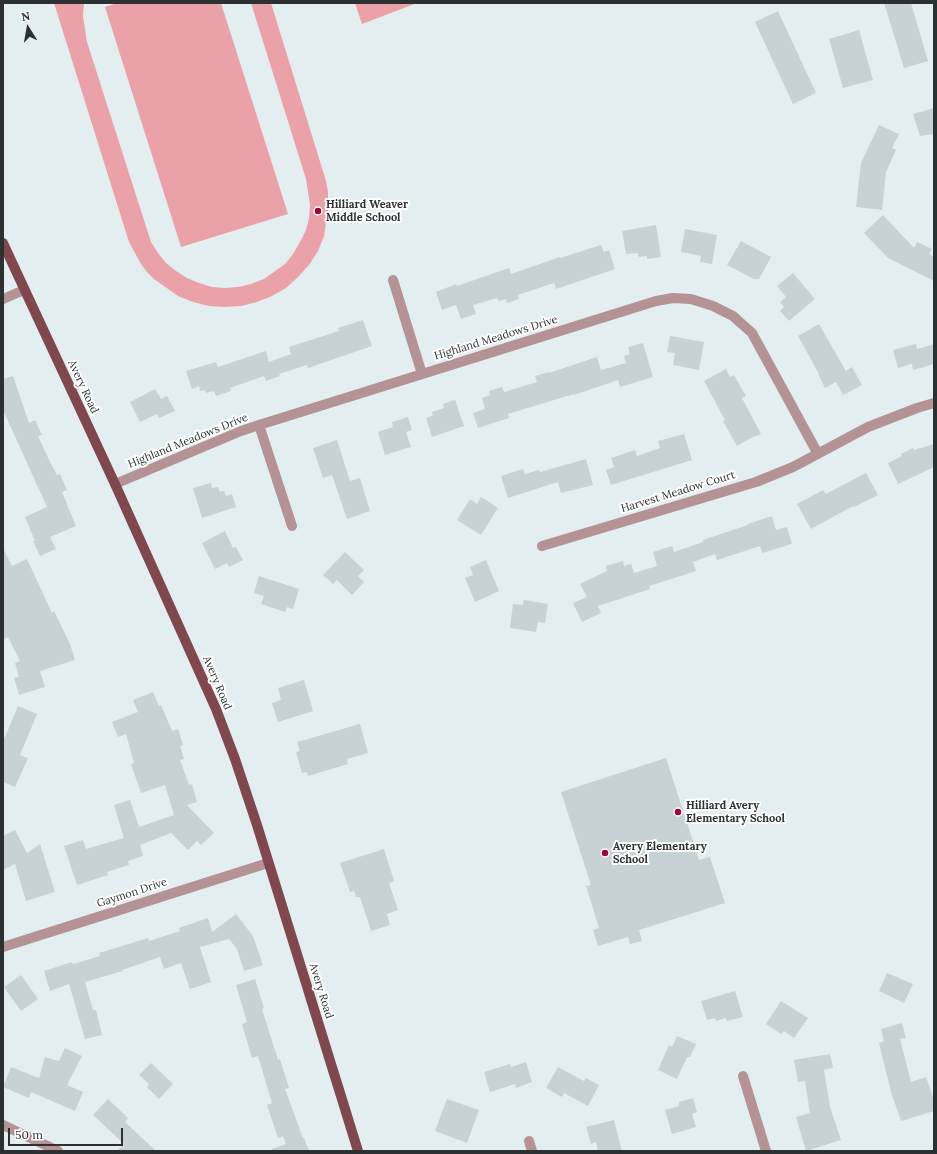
<!DOCTYPE html>
<style>
body{margin:0}
#map{position:relative;width:937px;height:1154px;overflow:hidden;background:#e3eef1;font-family:Lora,serif}
canvas{display:block}
.frame{position:absolute;inset:0;border:4px solid #2c3031;pointer-events:none}
.north{position:absolute;left:8px;top:8px;width:40px;height:40px;-webkit-text-stroke:3px #fff;paint-order:stroke;rotate:349deg;font-size:11px;font-weight:700;line-height:16px;text-align:center;color:#2c3031}
.north::after{content:'';display:block;margin:auto;width:14px;height:18px;background:#2c3031;clip-path:polygon(50% 0,100% 100%,50% 72%,0 100%)}
.scale{position:absolute;left:8px;top:1128px;width:115px;height:18px;box-sizing:border-box;border:2px solid #2c3031;border-top:0;padding-left:5px;font-size:12px;line-height:14px;white-space:nowrap;color:#2c3031;-webkit-text-stroke:3px #fff;paint-order:stroke}
</style>
<div id="map">
<canvas width="937" height="1154"></canvas>
<div class="frame"></div>
<div class="north">N</div>
<div class="scale">50 m</div>
</div>
<script>
const c = document.querySelector('canvas').getContext('2d');
c.lineJoin = 'round';
function fillPath(path, color) { c.fillStyle = color; c.fill(path, 'evenodd'); }
const shape = rows => new Path2D(rows.map(r => 'M' + r).join(''));
function stroke(path, color, width, dash) { c.strokeStyle = color; c.lineWidth = width; c.lineCap = dash ? 'butt' : 'round'; c.setLineDash(dash || []); c.stroke(path); }
function drawText(font, color, halo, rows, align = 'center') {
  c.font = font + ' Lora,serif'; c.lineWidth = 4; c.setLineDash([]); c.textBaseline = 'middle'; c.strokeStyle = halo; c.fillStyle = color; for (const [text, x, y, turn = 0] of rows) {
    c.save(); c.translate(x, y); c.rotate((+turn || 0) * Math.PI / 180); c.textAlign = isNaN(turn) ? turn : align; if (halo) c.strokeText(text, 0, 0); c.fillText(text, 0, 0); c.restore();
  }
}
const green = shape([
 [54,3,84,3,83,16,87,42,151,242,158,253,166,263,176,271,187,278,199,283,212,287,225,288,238,287,251,284,264,279,285,264,293,254,300,242,306,230,309,218,310,205,306,179,251,3,271,3,326,181,328,192,328,209,324,236,318,251,309,265,298,277,286,288,272,296,257,302,241,306,225,307,209,306,193,302,178,296,154,279,147,272,141,264,129,242],
 [117,3,221,3,288,214,181,247,105,7],
 [355,3,417,3,362,24]
]);
const building = shape([
 [884,3,911,3,928,61,904,68],
 [778,11,816,93,793,104,755,22],
 [859,30,873,80,843,88,829,39],
 [934,108,934,134,920,136,913,114],
 [879,125,899,134,892,148,896,150,886,172,882,210,856,207,861,163],
 [883,215,914,248,917,242,932,249,929,254,934,257,934,281,888,258,864,233],
 [656,225,661,257,647,259,647,256,639,257,638,253,626,254,622,231],
 [685,229,717,235,712,264,700,262,701,256,681,252],
 [741,241,771,257,759,279,754,279,727,265],
 [601,245,604,252,609,250,615,269,556,289,554,283,518,295,519,299,507,303,506,299,499,301,497,298,473,305,476,314,461,319,456,305,442,310,436,292,456,284,457,286,509,268,511,274,560,257,560,258],
 [793,273,815,299,789,321,780,311,784,307,780,302,786,297,777,286],
 [363,320,372,346,308,368,307,365,279,374,280,376,266,381,264,376,230,388,231,391,216,396,214,391,206,393,205,390,200,391,199,386,192,389,186,371,216,362,218,367,266,351,269,362,291,354,289,347,339,331,338,328],
 [819,324,846,371,852,367,862,385,843,395,836,382,825,388,818,374,819,374,798,336],
 [670,336,704,342,699,370,673,365,675,353,667,352],
 [643,343,653,377,620,387,618,380,574,395,574,394,508,414,509,418,478,428,473,413,485,409,482,398,490,395,489,391,502,387,504,392,537,382,535,376,549,372,549,373,597,357,601,370,626,363,624,356,630,354,628,347],
 [916,344,917,349,934,344,934,364,913,370,912,364,898,368,893,350],
 [726,369,730,377,734,375,746,396,742,398,761,434,749,439,737,446,723,421,725,420,704,381],
 [13,376,29,423,35,420,42,435,38,436,50,462,57,475,60,474,67,490,62,492,76,526,50,537,56,549,40,556,33,541,35,541,25,517,47,507,3,410,3,379],
 [155,389,161,399,167,396,175,411,159,418,157,414,140,422,130,402],
 [455,400,464,426,432,437,426,418,433,415,432,412,444,408,443,404],
 [408,417,412,430,406,432,411,447,385,455,378,432,393,427,392,422],
 [684,434,692,460,611,485,606,470,614,467,611,458,635,450,637,456,660,448,658,441],
 [337,440,350,481,360,478,370,511,347,519,332,475,323,478,313,448],
 [934,444,934,467,898,484,888,463,902,456,901,454,913,448,914,450],
 [586,459,593,485,561,493,558,482,508,498,501,476,523,469,525,474,539,470,540,472],
 [866,473,878,495,854,507,853,506,811,529,797,504,823,490,826,494],
 [211,483,212,488,218,487,220,492,224,491,226,496,232,494,236,507,202,518,193,488],
 [481,497,498,508,481,535,457,520,470,499,477,504],
 [772,516,776,530,787,527,792,544,762,553,760,546,717,560,715,554,693,562,696,571,649,586,650,589,598,606,601,613,582,622,573,603,587,597,580,584,607,571,606,566,623,561,624,566,631,564,634,573,657,566,653,552,672,546,674,552,703,542,703,540,748,525,748,524],
 [225,531,233,548,236,547,243,560,229,567,227,563,215,569,202,543],
 [3,548,12,566,27,559,52,613,54,611,70,644,75,660,40,671,45,687,19,695,14,678,19,677,15,663,20,661,8,637,3,640],
 [345,552,364,570,358,576,364,582,352,595,337,580,333,584,323,575],
 [486,560,499,591,475,602,465,578,473,575,470,567],
 [259,576,299,589,293,609,287,607,285,612,261,604,264,596,254,593],
 [524,600,548,604,545,623,538,622,536,632,510,628,513,604,523,605],
 [304,680,313,711,278,722,272,703,281,700,278,688],
 [153,692,159,706,161,705,172,731,178,729,183,745,180,746,184,759,180,760,189,785,192,784,197,802,187,805,214,833,201,845,197,841,188,850,171,833,140,845,143,856,128,861,129,865,107,872,108,875,77,885,64,846,83,840,86,849,124,838,114,805,130,800,139,827,174,815,165,785,141,793,131,764,134,763,126,734,118,737,112,722,138,712,133,700],
 [18,706,37,714,20,755,28,758,15,787,3,782,3,742],
 [360,724,368,753,347,759,348,764,308,776,307,772,302,773,296,752,300,751,297,742],
 [666,758,699,860,710,857,725,903,639,930,642,941,630,944,628,937,598,946,593,930,599,928,586,886,591,885,561,792],
 [15,830,27,853,40,844,55,892,26,901,15,864,3,870,3,836],
 [384,849,394,881,389,883,398,910,387,914,390,925,371,931,360,897,356,897,354,891,350,892,340,863],
 [236,914,253,936,263,965,244,971,237,949,229,939,200,947,211,982,190,989,181,963,164,969,160,957,122,970,123,971,85,982,93,1010,96,1010,102,1035,85,1039,69,984,50,991,44,971,72,962,73,964,100,956,99,953,148,938,149,941,180,931,179,928,208,918,212,932],
 [887,973,913,984,904,1003,879,991],
 [21,975,38,999,21,1011,4,987],
 [255,979,264,1008,262,1009,278,1060,280,1059,289,1088,285,1089,303,1138,304,1138,309,1151,272,1151,272,1149,286,1144,283,1136,278,1138,267,1105,272,1103,258,1056,252,1058,242,1024,247,1022,236,985],
 [735,991,743,1017,727,1021,726,1018,716,1021,715,1018,707,1020,701,1001],
 [781,1001,808,1018,794,1038,784,1031,781,1034,766,1024],
 [902,1023,906,1038,900,1039,911,1082,926,1077,934,1100,934,1111,901,1121,891,1092,879,1043,884,1041,881,1029],
 [677,1036,696,1044,690,1057,687,1057,677,1079,658,1070,669,1045,672,1047],
 [65,1048,82,1056,67,1085,83,1092,75,1111,31,1092,29,1098,3,1087,11,1067,39,1078,45,1057,59,1061],
 [830,1054,833,1068,824,1070,830,1107,841,1140,806,1151,796,1117,810,1113,805,1081,798,1082,794,1060],
 [526,1062,532,1082,516,1088,515,1084,490,1092,484,1072,510,1064,511,1067],
 [151,1063,173,1084,159,1099,147,1087,149,1084,139,1075],
 [558,1067,584,1081,586,1078,599,1085,588,1106,564,1093,562,1097,546,1088],
 [693,1098,697,1112,692,1114,696,1127,672,1134,665,1110,679,1106,679,1102],
 [108,1099,128,1118,125,1122,156,1151,117,1151,124,1144,93,1115],
 [447,1099,479,1110,467,1143,435,1131],
 [614,1120,622,1151,598,1151,596,1142,591,1144,586,1127]
]);
const street = shape([
 [393,280,422,374],
 [3,299,24,290],
 [259,425,292,526],
 [115,484,241,431,259,425,656,301,673,298,691,299,713,306,733,316,752,333,818,454],
 [542,546,756,482,793,467,868,427,917,408,934,403],
 [3,947,268,863],
 [743,1076,766,1151],
 [3,1125,58,1151],
 [529,1141,532,1151]
]);
const primary = shape([
 [3,243,115,484,216,709,235,759,257,825,358,1151]
]);
const markers = [
 [318,211,4,"#a20339"],
 [678,812,4,"#a20339"],
 [605,853,4,"#a20339"]
];
const poiNames = [
 ["Hilliard Weaver",326,205],
 ["Middle School",326,218],
 ["Hilliard Avery",686,806],
 ["Elementary School",686,819],
 ["Avery Elementary",613,847],
 ["School",613,860]
];
const streetNames = [
 ["Highland Meadows Drive",496,338,-17],
 ["Avery Road",83,387,65],
 ["Highland Meadows Drive",188,441,-22],
 ["Harvest Meadow Court",678,492,-17],
 ["Avery Road",217,683,67],
 ["Gaymon Drive",132,893,-18],
 ["Avery Road",321,991,73]
];
fillPath(green, '#eba1a8');
fillPath(building, '#c7d2d4');
stroke(street, '#b49295', 10);
stroke(primary, '#80474e', 10);
for (const [x, y, r, color] of markers) { const dot = new Path2D(); dot.arc(x, y, r, 0, 2 * Math.PI); c.fillStyle = color; c.fill(dot); stroke(dot, '#fff', 1.5); }
drawText('bold 11px', '#2c3031', '#fff', poiNames, 'left');
drawText('11px', '#2c3031', '#fff', streetNames);
</script>
